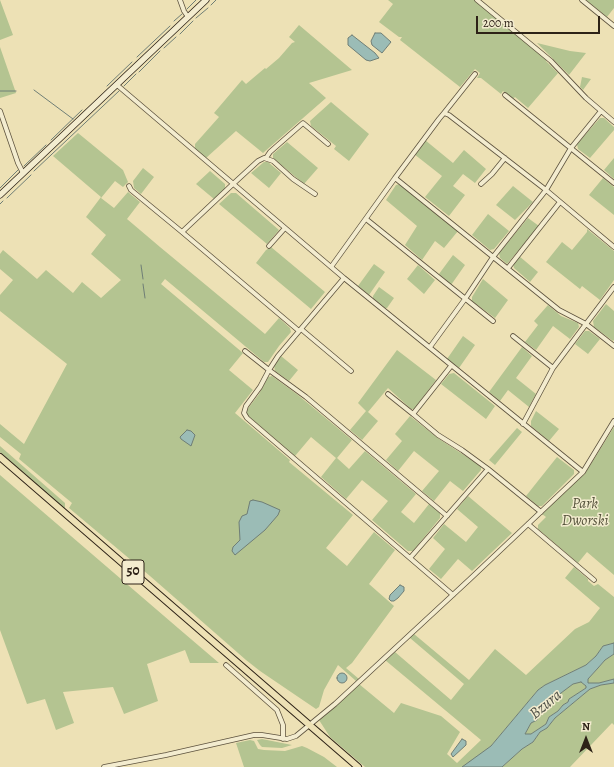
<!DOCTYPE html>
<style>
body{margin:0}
#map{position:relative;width:614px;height:767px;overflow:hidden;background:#ede1b5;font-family:Alegreya,serif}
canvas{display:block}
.north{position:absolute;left:566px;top:719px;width:40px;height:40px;-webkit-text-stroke:3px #f3eccf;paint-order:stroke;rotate:0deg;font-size:11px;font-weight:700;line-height:16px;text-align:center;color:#2d2217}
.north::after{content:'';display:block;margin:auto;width:14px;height:18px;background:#2d2217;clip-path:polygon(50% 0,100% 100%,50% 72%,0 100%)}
.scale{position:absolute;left:476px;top:16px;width:124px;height:18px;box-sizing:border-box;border:2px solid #2d2217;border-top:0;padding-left:5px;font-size:12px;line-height:14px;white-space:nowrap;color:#2d2217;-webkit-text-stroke:3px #f3eccf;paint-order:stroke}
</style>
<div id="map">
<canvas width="614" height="767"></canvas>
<div class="north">N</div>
<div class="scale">200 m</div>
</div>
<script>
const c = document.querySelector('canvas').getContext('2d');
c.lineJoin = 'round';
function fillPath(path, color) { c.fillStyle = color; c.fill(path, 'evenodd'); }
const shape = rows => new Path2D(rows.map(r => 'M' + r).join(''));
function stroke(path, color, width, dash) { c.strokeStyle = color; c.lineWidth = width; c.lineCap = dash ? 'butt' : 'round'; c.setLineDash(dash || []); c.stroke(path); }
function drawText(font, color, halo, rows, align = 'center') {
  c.font = font + ' Alegreya,serif'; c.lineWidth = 3; c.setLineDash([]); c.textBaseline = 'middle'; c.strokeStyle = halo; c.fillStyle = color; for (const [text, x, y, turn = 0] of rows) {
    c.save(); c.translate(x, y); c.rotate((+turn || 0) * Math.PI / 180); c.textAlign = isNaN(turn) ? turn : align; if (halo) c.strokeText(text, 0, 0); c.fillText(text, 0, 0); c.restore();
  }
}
const green = shape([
 [0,0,13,35,0,40],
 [388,0,475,0,547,59,546,61,558,73,528,108,515,97,513,99,503,91,501,94,481,78,477,78,480,73,475,69,460,87,400,40,402,37,399,37,379,22,393,4],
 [586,0,614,0,614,8,607,17],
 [299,25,352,70,309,83,326,98,263,153,236,131,206,158,195,149,195,144,219,117,214,113,242,80,246,84,265,68,266,69,279,58,292,43,295,42,289,37],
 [537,43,570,51,586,53,569,75],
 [0,47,16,93,0,98],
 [582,77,591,79,583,90,580,87],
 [331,102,369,134,349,161,334,149,336,146,311,126,310,121],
 [600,118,604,118,614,127,614,130,590,158,578,149,577,144],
 [78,133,123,170,128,182,123,187,115,181,101,198,114,208,128,192,140,202,127,219,160,247,265,334,279,318,290,328,291,332,279,346,268,362,264,362,165,279,161,284,243,353,229,370,253,390,235,413,290,460,289,462,353,515,326,548,347,566,374,532,395,550,369,584,394,606,352,663,346,668,359,679,356,681,338,665,324,690,319,707,316,709,260,671,246,660,150,576,69,508,72,503,19,459,21,454,0,437,0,424,24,444,67,364,0,311,0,295,13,280,0,269,0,254,3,250,37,279,46,270,73,293,82,282,101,298,121,280,91,254,106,235,86,217,101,197,53,156],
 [425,140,453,163,464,150,486,169,475,183,463,174,453,186,465,195,449,216,425,197,442,176,414,154],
 [287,142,318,168,304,184,273,158,273,154],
 [614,158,614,179,604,170],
 [264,162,268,162,281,173,269,188,251,173],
 [143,168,154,177,141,194,134,188,133,181],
 [210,171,225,184,225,189,214,199,196,184],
 [603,178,614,187,614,215,589,195],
 [400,184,458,231,444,248,435,241,422,260,405,245,417,226,386,200,396,185],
 [513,186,533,202,515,220,496,205],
 [231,193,236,193,279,230,267,244,219,204],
 [488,214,509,231,494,249,490,250,472,235],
 [528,218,539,226,507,264,500,258,499,253],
 [587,229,614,251,614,280,600,300,582,286,580,289,546,262,562,242,572,250,587,232],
 [271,247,325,292,311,309,256,263,266,250],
 [453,255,465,265,451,285,439,274],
 [519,256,538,272,530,282,514,268,513,264],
 [374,264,385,272,369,295,358,286],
 [418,265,435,280,424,294,407,279],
 [483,279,508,300,495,318,472,301,472,297],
 [379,287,394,298,387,308,385,308,373,299,373,296],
 [606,304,614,311,614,340,613,341,594,327,593,321],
 [548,305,561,316,578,323,579,327,570,339,553,326,536,350,525,342,538,325,534,321],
 [585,331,589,331,600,339,588,354,575,344],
 [463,336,475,345,459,368,447,359],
 [522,347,532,356,516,378,536,394,529,407,508,390,500,401,489,392],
 [397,350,436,380,414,409,411,409,388,388,368,412,378,421,362,440,350,430,366,411,358,403],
 [281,356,298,370,289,381,275,371,274,366],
 [454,373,495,406,486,419,441,384,449,374],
 [272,376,298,395,352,440,337,458,349,469,365,451,416,494,401,512,414,523,429,504,440,513,440,518,413,551,408,551,372,520,388,501,362,480,346,499,321,477,336,458,311,437,295,456,247,415,246,411,259,394,268,377],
 [536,411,559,429,549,441,531,426,531,421],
 [410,416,439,439,481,466,481,470,463,491,450,481,434,501,422,491,439,471,414,451,398,471,386,460,402,441,395,434],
 [614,427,614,575,587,552,578,563,538,529,538,525,546,517,542,514,582,475,584,475],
 [517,428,522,432,495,465,489,460],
 [0,446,65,503,65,509,0,452],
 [557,457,574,470,574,474,542,506,538,506,526,496],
 [0,475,178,628,219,663,190,663,185,650,147,664,158,701,124,714,113,687,63,692,74,723,56,730,45,699,27,704,0,630],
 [468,496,512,533,472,571,458,559,441,579,429,569,445,549,433,538,444,524,466,542,478,527,457,509],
 [574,567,588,579,588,581,594,586,598,584,614,597,614,643,603,646,596,656,586,665,545,685,538,690,491,746,468,764,462,767,365,767,330,737,319,720,359,684,394,713,401,703,441,716,460,732,447,754,457,763,481,740,385,660,395,652,451,700,464,684,410,638,414,634,469,680,495,649,526,675,575,629,589,622,600,608,565,578],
 [614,654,614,679,599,683,588,683,588,679,598,668,605,660],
 [581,682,587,686,586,688,569,699,568,702,563,705,558,711,549,717,546,724,531,734,525,734,531,723,537,720,539,713,549,702,573,684],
 [614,683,614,725,612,723,570,767,502,767,522,749,533,742,540,732,547,728,555,718,590,689,601,685],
 [262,739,292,745,282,748,262,747,260,745,257,740],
 [250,740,254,741,258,749,264,750,285,751,302,746,307,748,324,757,337,767,244,767,236,743]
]);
const water = shape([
 [375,33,381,33,391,42,382,53,372,45,371,41,375,33],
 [352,35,375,53,379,58,370,61,366,60,348,45,348,38,352,35],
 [187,430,191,431,195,435,191,446,181,439,180,437,187,430],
 [253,500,262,502,280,510,278,515,265,530,235,555,232,551,233,547,240,540,239,522,242,516,247,514,250,501,253,500],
 [400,585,404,587,404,591,398,598,394,601,391,601,389,599,390,595,400,585],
 [614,643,614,654,605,660,598,668,588,679,588,683,599,683,614,679,614,683,601,685,590,689,555,718,547,728,540,732,533,742,522,749,502,767,462,767,491,746,538,690,545,685,586,665,596,656,603,646,614,643],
 [581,682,586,686,586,688,569,699,568,702,563,705,558,711,549,717,546,724,531,734,525,734,531,723,537,720,539,713,549,702,573,684,581,682],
 '337 678a5 5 0 1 1 10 0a5 5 0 1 1-10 0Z',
 [462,739,466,741,466,745,453,757,451,754,462,739]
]);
const stream = shape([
 [211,5,216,0],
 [187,9,196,0],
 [196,18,208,8],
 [174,21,182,14],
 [180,34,193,21],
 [164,48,176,37],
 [137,57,170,26],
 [139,72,160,51],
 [107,86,132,62],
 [124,86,136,74],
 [34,90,73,119],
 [0,91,16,91],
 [51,140,82,110],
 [24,166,46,145],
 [34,171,119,91],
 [0,188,18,170],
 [7,198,31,175],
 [0,204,3,201],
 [141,265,143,279],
 [143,284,145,298]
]);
const street = shape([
 [180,0,184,11,188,17],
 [477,0,551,61,586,98,614,122],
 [582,0,614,26],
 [475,74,444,113,449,115,546,190,571,148,601,111],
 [117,85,344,278,583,472],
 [505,95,614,183],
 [0,111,18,163,23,173],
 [266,158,270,152,303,123,328,144],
 [395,178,439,119,444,113],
 [481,184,492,174,505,158],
 [129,186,131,190,182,232],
 [366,219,493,321],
 [269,246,285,228],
 [331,267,395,178,559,310,586,324,614,287],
 [508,268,560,202],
 [344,278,278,356,269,370,306,397,447,516],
 [301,329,351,371],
 [299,331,182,232,233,184,258,161,264,158,273,161,293,179,315,194],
 [513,336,553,368],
 [430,347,465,299,493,257,546,190,614,247],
 [245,351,269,370,260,387,246,406,244,413,247,418,453,595],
 [451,366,413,414,438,435,462,450,488,469,541,512],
 [388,394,413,414],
 [523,424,553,368,586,324,614,346],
 [528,524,594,580],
 [410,558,488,469],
 [226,665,277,710,283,725,283,739],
 [104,767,166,755,254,735,262,735,287,739,296,736,335,704,470,579,583,472,614,421]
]);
const secondary = shape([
 [0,195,206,0]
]);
const primary = shape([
 [0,457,358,767]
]);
const shields = [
 [133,572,22]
];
const shieldNames = [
 ["50",133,572]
];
const parkNames = [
 ["Park",585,504],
 ["Dworski",585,521]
];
const waterNames = [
 ["Bzura",546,705,-40]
];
fillPath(green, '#b4c491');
fillPath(water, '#9bbcb6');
stroke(water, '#6f7e76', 1);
stroke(stream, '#6f7e76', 1);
stroke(street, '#5d523e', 5.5);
stroke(secondary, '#2d2217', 7);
stroke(primary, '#2d2217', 8);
stroke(street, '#f3eccf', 4);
stroke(secondary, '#f3eccf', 5.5);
stroke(primary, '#ede1b5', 6);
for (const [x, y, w] of shields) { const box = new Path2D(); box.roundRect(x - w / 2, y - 12, w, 24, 3); c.fillStyle = '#f3eccf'; c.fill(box); stroke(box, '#2d2217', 1); }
drawText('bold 14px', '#2d2217', null, shieldNames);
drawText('italic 15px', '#56533c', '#f3eccf', parkNames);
drawText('italic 16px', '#4e5047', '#f3eccf', waterNames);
</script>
